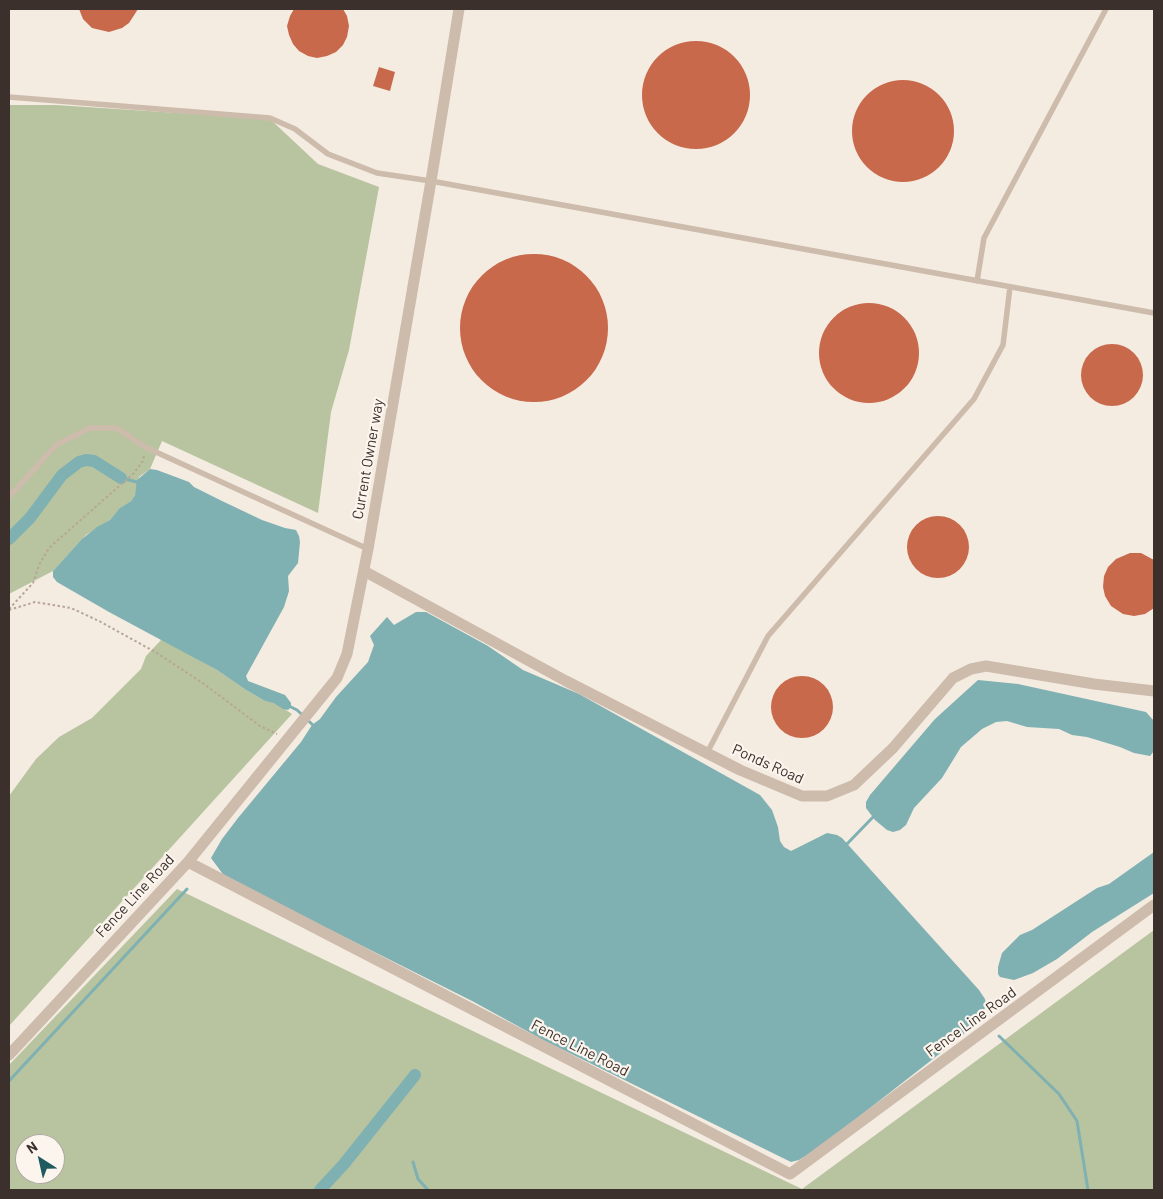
<!DOCTYPE html>
<style>
body{margin:0}
#map{position:relative;width:1163px;height:1199px;overflow:hidden;background:#f4ebe1;font-family:Barlow,sans-serif}
canvas{display:block}
.frame{position:absolute;inset:0;border:10px solid #3b302b;pointer-events:none}
.north{position:absolute;left:15px;top:1134px;width:50px;height:50px;box-sizing:border-box;background:#fbf5ee;border:1px solid #aea6a0;border-radius:50%;rotate:325deg;font-size:14px;font-weight:700;line-height:20px;text-align:center;color:#3b302b}
.north::after{content:'';display:block;margin:auto;width:18px;height:22px;background:#1f5a5e;clip-path:polygon(50% 0,100% 100%,50% 72%,0 100%)}
</style>
<div id="map">
<canvas width="1163" height="1199"></canvas>
<div class="frame"></div>
<div class="north">N</div>
</div>
<script>
const c = document.querySelector('canvas').getContext('2d');
c.lineJoin = 'round';
function fillPath(path, color) { c.fillStyle = color; c.fill(path, 'evenodd'); }
const shape = rows => new Path2D(rows.map(r => 'M' + r).join(''));
function stroke(path, color, width, dash) { c.strokeStyle = color; c.lineWidth = width; c.lineCap = dash ? 'butt' : 'round'; c.setLineDash(dash || []); c.stroke(path); }
function drawText(font, color, halo, rows, align = 'center') {
  c.font = font + ' Barlow,sans-serif'; c.lineWidth = 4.5; c.setLineDash([]); c.textBaseline = 'middle'; c.strokeStyle = halo; c.fillStyle = color; for (const [text, x, y, turn = 0] of rows) {
    c.save(); c.translate(x, y); c.rotate((+turn || 0) * Math.PI / 180); c.textAlign = isNaN(turn) ? turn : align; if (halo) c.strokeText(text, 0, 0); c.fillText(text, 0, 0); c.restore();
  }
}
const green = shape([
 [9,105,56,105,270,119,318,164,379,187,349,350,331,412,318,513,162,441,150,469,139,477,135,495,131,501,122,507,110,520,86,535,53,571,9,594],
 [162,639,217,670,246,690,265,701,274,702,292,714,9,1026,9,796,36,759,59,737,92,718,141,669,146,656],
 [177,889,802,1189,1154,930,1154,1190,9,1190,9,1065],
 [25,1144,55,1144,55,1174,25,1174]
]);
const water = shape([
 [150,469,157,470,189,482,194,487,222,501,262,520,285,528,296,530,299,536,300,542,298,563,288,576,289,591,284,607,246,676,248,681,285,695,291,703,291,707,288,710,283,709,274,703,265,701,246,690,217,670,109,612,57,582,53,577,53,571,82,539,97,527,110,520,120,508,131,501,135,495,137,480],
 [416,612,426,612,488,646,523,670,579,694,760,795,772,810,778,827,780,841,784,847,791,851,827,833,837,835,842,838,979,990,985,999,986,1006,977,1023,938,1055,820,1147,799,1160,791,1162,545,1041,474,1002,225,877,211,858,222,839,238,818,301,742,312,725,320,719,336,697,368,662,374,645,370,636,387,617,394,625],
 [978,680,1018,684,1146,712,1154,721,1154,751,1150,756,1134,753,1120,747,1087,737,1072,735,1059,729,1027,727,1007,721,996,722,982,729,961,747,942,778,914,808,906,825,900,830,893,832,887,830,875,820,866,808,866,802,870,795,935,719],
 [1154,852,1154,893,1092,932,1057,959,1033,973,1014,980,1000,977,998,974,998,967,1002,953,1020,935,1032,930,1097,888,1109,884]
]);
const stream = shape([
 [121,478,137,482,139,484],
 [289,706,297,710,315,727],
 [846,845,875,815],
 [999,1036,1059,1094,1077,1121,1088,1190],
 [9,1081,187,889],
 [413,1162,418,1179,428,1190]
]);
const canal = shape([
 [9,539,30,518,62,475,79,462,86,460,94,461,121,478],
 [320,1190,344,1164,415,1075]
]);
const building = shape([
 [79,9,138,9,129,23,122,28,109,32,92,28,83,19],
 [294,9,343,9,347,16,349,26,347,37,343,45,336,52,327,56,317,58,308,56,299,51,293,44,289,35,287,26,290,16],
 '642 95a54 54 0 1 1 108 0a54 54 0 1 1-108 0Z',
 [379,67,395,72,390,91,373,86],
 '852 131a51 51 0 1 1 102 0a51 51 0 1 1-102 0Z',
 '460 328a74 74 0 1 1 148 0a74 74 0 1 1-148 0Z',
 '819 353a50 50 0 1 1 100 0a50 50 0 1 1-100 0Z',
 '1081 375a31 31 0 1 1 62 0a31 31 0 1 1-62 0Z',
 '907 547a31 31 0 1 1 62 0a31 31 0 1 1-62 0Z',
 [1130,553,1141,553,1154,560,1154,608,1145,614,1134,616,1123,614,1111,606,1105,596,1103,587,1104,576,1108,567,1116,559],
 '771 707a31 31 0 1 1 62 0a31 31 0 1 1-62 0Z'
]);
const path = shape([
 [9,609,33,583,39,565,49,548,134,473,143,461,144,456],
 [9,610,35,602,71,608,99,621,157,653,204,684,260,726,277,734]
]);
const service = shape([
 [9,97,270,118,295,129,328,154,377,173,431,181,1154,313],
 [977,281,984,238,1106,9],
 [9,497,56,445,90,428,117,428,145,447,368,549],
 [707,753,768,636,974,399,1003,345,1010,287]
]);
const minor = shape([
 [364,571,566,681,740,770,802,796,827,796,854,785,893,748,953,678,971,669,986,666,1094,684,1154,691],
 [188,862,337,678,347,654,368,549,431,181,459,9],
 [9,1055,188,862,790,1174,1154,905]
]);
const streetNames = [
 ["Current Owner way",368,459,-80],
 ["Ponds Road",768,764,24],
 ["Fence Line Road",135,896,-47],
 ["Fence Line Road",971,1022,-36],
 ["Fence Line Road",580,1048,27]
];
fillPath(green, '#b8c4a0');
fillPath(water, '#7fb0b2');
stroke(stream, '#7fb0b2', 3);
stroke(canal, '#7fb0b2', 12);
fillPath(building, '#c8694b');
stroke(path, '#b9a596', 2, [2.5, 2.5]);
stroke(service, '#cdbbac', 5.5);
stroke(minor, '#cdbbac', 11);
drawText('15px', '#3b302b', '#fbf5ee', streetNames);
</script>
